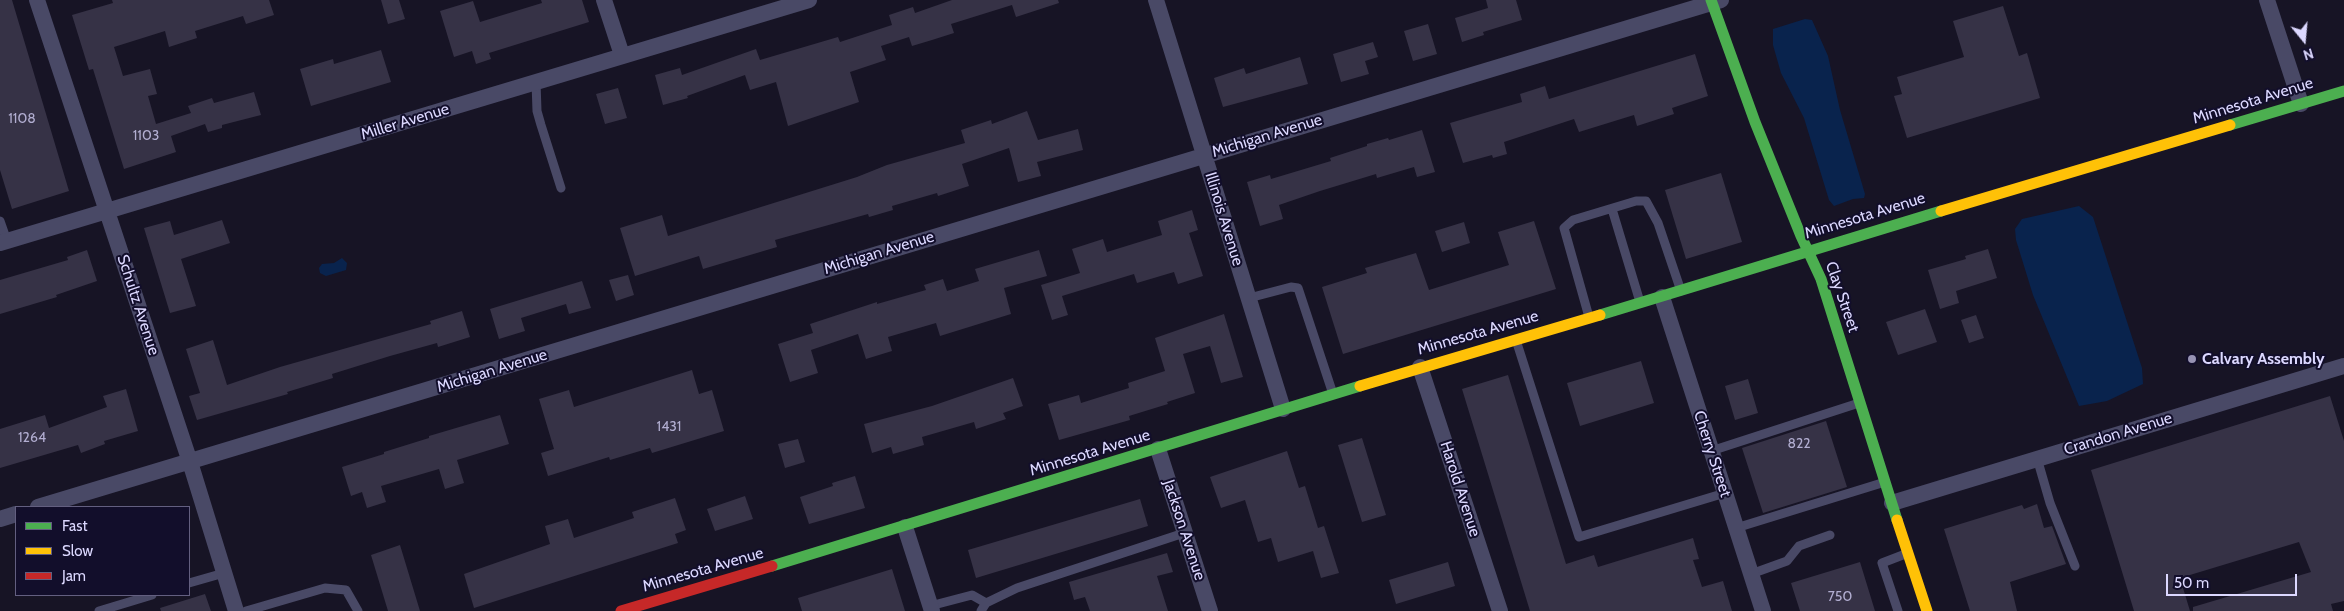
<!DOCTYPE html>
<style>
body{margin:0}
#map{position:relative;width:2344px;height:611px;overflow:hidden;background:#171425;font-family:Cabin,sans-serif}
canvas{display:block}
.legend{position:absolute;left:15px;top:506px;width:175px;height:90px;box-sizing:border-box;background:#120e2b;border:1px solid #635f80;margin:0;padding:6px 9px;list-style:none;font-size:15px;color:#dcd8ff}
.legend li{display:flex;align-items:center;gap:10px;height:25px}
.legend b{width:25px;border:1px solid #635f80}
.north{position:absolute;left:2279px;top:15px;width:50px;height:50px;-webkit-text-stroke:4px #120e2b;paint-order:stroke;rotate:163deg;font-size:14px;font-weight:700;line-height:20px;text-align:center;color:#dcd8ff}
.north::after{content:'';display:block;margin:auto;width:18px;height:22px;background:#dcd8ff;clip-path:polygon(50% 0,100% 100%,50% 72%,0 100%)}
.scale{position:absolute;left:2166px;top:574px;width:131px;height:22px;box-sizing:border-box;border:2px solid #dcd8ff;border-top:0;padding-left:6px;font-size:15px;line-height:18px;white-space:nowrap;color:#dcd8ff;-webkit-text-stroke:4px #120e2b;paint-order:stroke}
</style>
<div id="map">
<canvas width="2344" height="611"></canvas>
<ul class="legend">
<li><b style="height:6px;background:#4caf50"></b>Fast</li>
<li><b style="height:6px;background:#ffc107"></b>Slow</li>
<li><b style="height:6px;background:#c62828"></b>Jam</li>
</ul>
<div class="north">N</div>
<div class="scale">50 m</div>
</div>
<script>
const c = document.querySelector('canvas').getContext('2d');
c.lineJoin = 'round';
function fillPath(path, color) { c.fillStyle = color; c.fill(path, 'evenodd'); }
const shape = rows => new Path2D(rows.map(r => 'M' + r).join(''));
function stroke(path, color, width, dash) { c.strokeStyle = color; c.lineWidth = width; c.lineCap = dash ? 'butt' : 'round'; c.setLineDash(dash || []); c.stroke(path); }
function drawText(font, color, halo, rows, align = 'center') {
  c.font = font + ' Cabin,sans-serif'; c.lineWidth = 4; c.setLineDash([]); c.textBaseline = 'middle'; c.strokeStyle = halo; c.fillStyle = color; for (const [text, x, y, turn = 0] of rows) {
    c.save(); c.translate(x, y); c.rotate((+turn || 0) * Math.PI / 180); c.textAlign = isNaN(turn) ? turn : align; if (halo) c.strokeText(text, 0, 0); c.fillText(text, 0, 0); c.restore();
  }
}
const water = shape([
 [1805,19,1812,20,1828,56,1840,110,1865,194,1864,198,1853,199,1834,206,1829,200,1804,118,1781,73,1773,45,1773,29],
 [2079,206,2093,217,2142,368,2143,384,2107,401,2079,406,2033,295,2016,240,2015,229,2022,219],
 [342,258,347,263,346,270,326,276,320,273,319,268,322,264,334,263]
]);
const building = shape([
 [0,0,12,0,69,191,12,209,0,170],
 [112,0,269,0,274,15,246,24,243,16,195,31,197,38,169,47,165,31,114,47,123,76,150,69,157,94,148,96,156,124,191,113,188,106,212,98,214,103,254,92,261,115,222,125,222,128,208,132,205,124,171,136,176,152,124,169,93,69,89,70,72,15,113,3],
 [381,0,399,0,405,19,388,24],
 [541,0,582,0,589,22,489,53,491,59,476,64,472,51,454,57,440,11,473,1,480,22,542,3],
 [952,0,1058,0,1059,3,1016,17,1012,5,951,24,954,33,932,40,912,46,909,37,881,46,886,60,850,72,859,102,788,126,776,82,750,90,745,75,687,96,688,98,663,105,655,75,680,68,682,75,756,49,760,60,838,37,840,42,892,25,889,15,913,7,915,13],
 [1486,0,1516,0,1522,20,1483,32,1484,35,1462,42,1455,18,1488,8],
 [2003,6,2019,56,2027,53,2040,98,1907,138,1894,96,1902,94,1897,77,1964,57,1953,21],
 [1428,24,1437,54,1413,61,1404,31],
 [1373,42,1378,57,1365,61,1369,74,1341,82,1333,54],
 [381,50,391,82,311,106,300,69,333,59,334,64],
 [1695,54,1708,96,1672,108,1674,114,1637,126,1634,115,1579,132,1574,119,1504,142,1507,154,1493,158,1492,155,1463,163,1450,123,1522,102,1520,94,1545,86,1549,99],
 [1300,57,1308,84,1223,107,1214,78,1244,68,1246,74],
 [618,88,627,118,605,124,596,94],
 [1027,111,1038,140,1078,129,1083,150,1037,162,1041,176,1018,182,1009,148,962,164,969,186,938,196,937,193,892,206,893,210,869,217,868,214,775,240,777,247,703,269,699,256,635,276,620,228,662,215,668,236,857,177,887,165,965,143,961,130,991,120,992,124],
 [1422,130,1435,172,1417,177,1414,167,1377,178,1376,174,1320,191,1279,205,1283,219,1260,226,1247,182,1270,175,1271,179,1331,161,1330,158,1367,146,1367,144,1388,138,1389,140],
 [1721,173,1742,242,1686,259,1665,190],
 [1192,210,1198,230,1189,233,1203,276,1178,284,1174,272,1137,283,1134,274,1062,296,1068,315,1052,320,1041,285,1080,273,1072,249,1103,239,1107,252,1162,235,1158,221],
 [222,220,230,243,181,259,196,306,170,313,144,228,170,221,174,235],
 [1534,221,1556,289,1343,354,1322,287,1367,273,1365,268,1416,253,1429,290,1509,265,1498,232],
 [1464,222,1470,243,1442,252,1435,231],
 [1988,249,1997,278,1956,291,1959,303,1940,309,1928,270,1966,259,1965,256],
 [87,250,97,281,56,295,57,297,0,314,0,280,68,260,67,257],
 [1039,250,1047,276,1004,288,1011,314,940,336,936,323,888,337,892,351,866,359,858,334,811,350,818,373,790,382,778,344,813,333,810,324,877,302,877,304,926,290,924,285,943,279,947,291,979,281,975,269],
 [628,275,634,295,616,301,609,280],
 [582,281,591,308,569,314,566,304,521,318,525,331,499,339,490,309],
 [1925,309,1937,342,1898,355,1886,322],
 [462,311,470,337,438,347,437,343,390,356,332,374,333,378,287,392,288,394,197,420,189,396,200,393,186,349,213,340,227,385,280,367,431,324,430,321],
 [1224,314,1243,377,1221,383,1210,346,1183,354,1195,393,1167,402,1168,404,1129,416,1130,420,1059,440,1048,404,1079,395,1081,403,1129,388,1128,383,1165,371,1155,338],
 [1976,315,1984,338,1969,343,1961,320],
 [1641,361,1654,403,1580,426,1567,383],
 [692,370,699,394,712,390,724,431,652,453,650,448,610,460,609,457,548,476,541,453,554,449,539,399,569,390,574,407],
 [1508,375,1566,564,1594,555,1598,567,1693,538,1699,559,1693,560,1702,587,1723,581,1732,611,1530,611,1462,389],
 [1013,378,1023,406,1003,413,1006,419,976,429,974,422,922,437,924,445,893,454,891,447,872,453,864,424,932,406],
 [1748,379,1758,413,1735,420,1725,386],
 [126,389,138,431,104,441,105,444,81,453,78,445,0,468,0,429,45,415,49,428,107,407,103,396],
 [2330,396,2344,441,2344,601,2331,604,2333,611,2193,611,2193,607,2311,572,2299,542,2180,578,2190,611,2134,611,2091,470],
 [500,415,509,444,457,460,464,483,445,489,439,469,381,486,386,502,367,508,362,492,351,496,342,467,384,454,384,452,429,438,429,436],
 [1826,421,1847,487,1763,513,1742,448],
 [1362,438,1386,515,1362,522,1338,445],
 [798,439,805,462,785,468,778,444],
 [1287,451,1299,488,1305,486,1318,528,1324,526,1339,573,1321,578,1313,551,1278,562,1271,538,1258,542,1245,500,1221,508,1210,477],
 [855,476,865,508,809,524,800,497,833,486,832,483],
 [745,496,753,519,715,531,707,509],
 [675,498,686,530,675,534,678,543,474,608,464,574,550,544,545,526,568,519,574,538,634,518,632,512],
 [1140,499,1148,526,976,578,968,550],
 [2037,504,2044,528,2052,526,2066,564,2010,582,2017,611,1970,611,1944,529,2022,505,2024,509],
 [400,545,420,611,388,611,371,555],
 [1167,553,1173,572,1157,576,1168,611,1090,611,1085,597,1074,600,1069,582],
 [1448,562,1455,586,1396,604,1389,580],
 [1860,562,1875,611,1800,611,1791,583],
 [892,569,905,611,802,611,798,598],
 [205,594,211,611,161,611,160,608]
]);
const lane = shape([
 [536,82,537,111,541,125,561,188],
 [1612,209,1640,302],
 [0,221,7,241],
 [1249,298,1291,287,1298,288,1333,394],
 [1589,317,1564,228,1573,220,1636,201,1646,201,1658,223,1681,291],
 [1516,340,1579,537,1725,493],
 [1711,451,1859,403],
 [2037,458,2050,503,2075,566],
 [1736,528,1885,482],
 [1751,574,1787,561,1799,546,1830,535],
 [189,583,224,573],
 [930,606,972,595,986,603],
 [99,611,152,595],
 [246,611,325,588,346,590,358,611],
 [981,611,986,603,1017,588,1184,533],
 [1898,611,1882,563,1908,553]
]);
const street = shape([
 [37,0,190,462,236,611],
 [604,0,622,55],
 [1156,0,1283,409],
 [2267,0,2301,104],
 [0,243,809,0],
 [1662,297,1763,611],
 [1420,367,1500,611],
 [1158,449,1210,611],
 [1892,503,2344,366],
 [38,507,1721,0],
 [0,519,16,514],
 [905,527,932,611]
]);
const fast = shape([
 [1711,0,1755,122,1801,236,1821,279,1897,520],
 [2230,125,2344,91],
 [1600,315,1941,211],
 [772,566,1360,386]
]);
const slow = shape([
 [1941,211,2230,125],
 [1360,386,1600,315],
 [1897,520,1927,611]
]);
const jam = shape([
 [621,611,772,566]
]);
const markers = [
 [2192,359,5,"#9793b3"]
];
const numberNames = [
 ["1108",22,119],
 ["1103",146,136],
 ["1431",669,427],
 ["1264",32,438],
 ["822",1799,444],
 ["750",1840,597]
];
const streetNames = [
 ["Minnesota Avenue",2253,101,-17],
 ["Miller Avenue",405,122,-17],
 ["Michigan Avenue",1267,136,-17],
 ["Minnesota Avenue",1865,216,-17],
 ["Illinois Avenue",1224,219,73],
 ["Michigan Avenue",879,253,-17],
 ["Clay Street",1842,297,71],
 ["Schultz Avenue",138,305,72],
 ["Minnesota Avenue",1478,333,-16],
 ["Michigan Avenue",492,371,-17],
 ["Crandon Avenue",2118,434,-17],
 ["Minnesota Avenue",1090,453,-17],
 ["Cherry Street",1712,454,72],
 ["Harold Avenue",1460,489,72],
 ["Jackson Avenue",1184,530,72],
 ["Minnesota Avenue",703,570,-16]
];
const poiNames = [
 ["Calvary Assembly",2202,359]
];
fillPath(water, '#09234d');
fillPath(building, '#363246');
stroke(lane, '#494966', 9);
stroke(street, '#494966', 16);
stroke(fast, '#4caf50', 11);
stroke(slow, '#ffc107', 11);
stroke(jam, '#c62828', 11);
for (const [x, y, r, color] of markers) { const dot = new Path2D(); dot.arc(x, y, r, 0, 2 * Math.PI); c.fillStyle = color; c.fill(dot); stroke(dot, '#120e2b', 2); }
drawText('14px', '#b2aed1', null, numberNames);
drawText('16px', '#dcd8ff', '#120e2b', streetNames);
drawText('bold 16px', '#dcd8ff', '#120e2b', poiNames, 'left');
</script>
